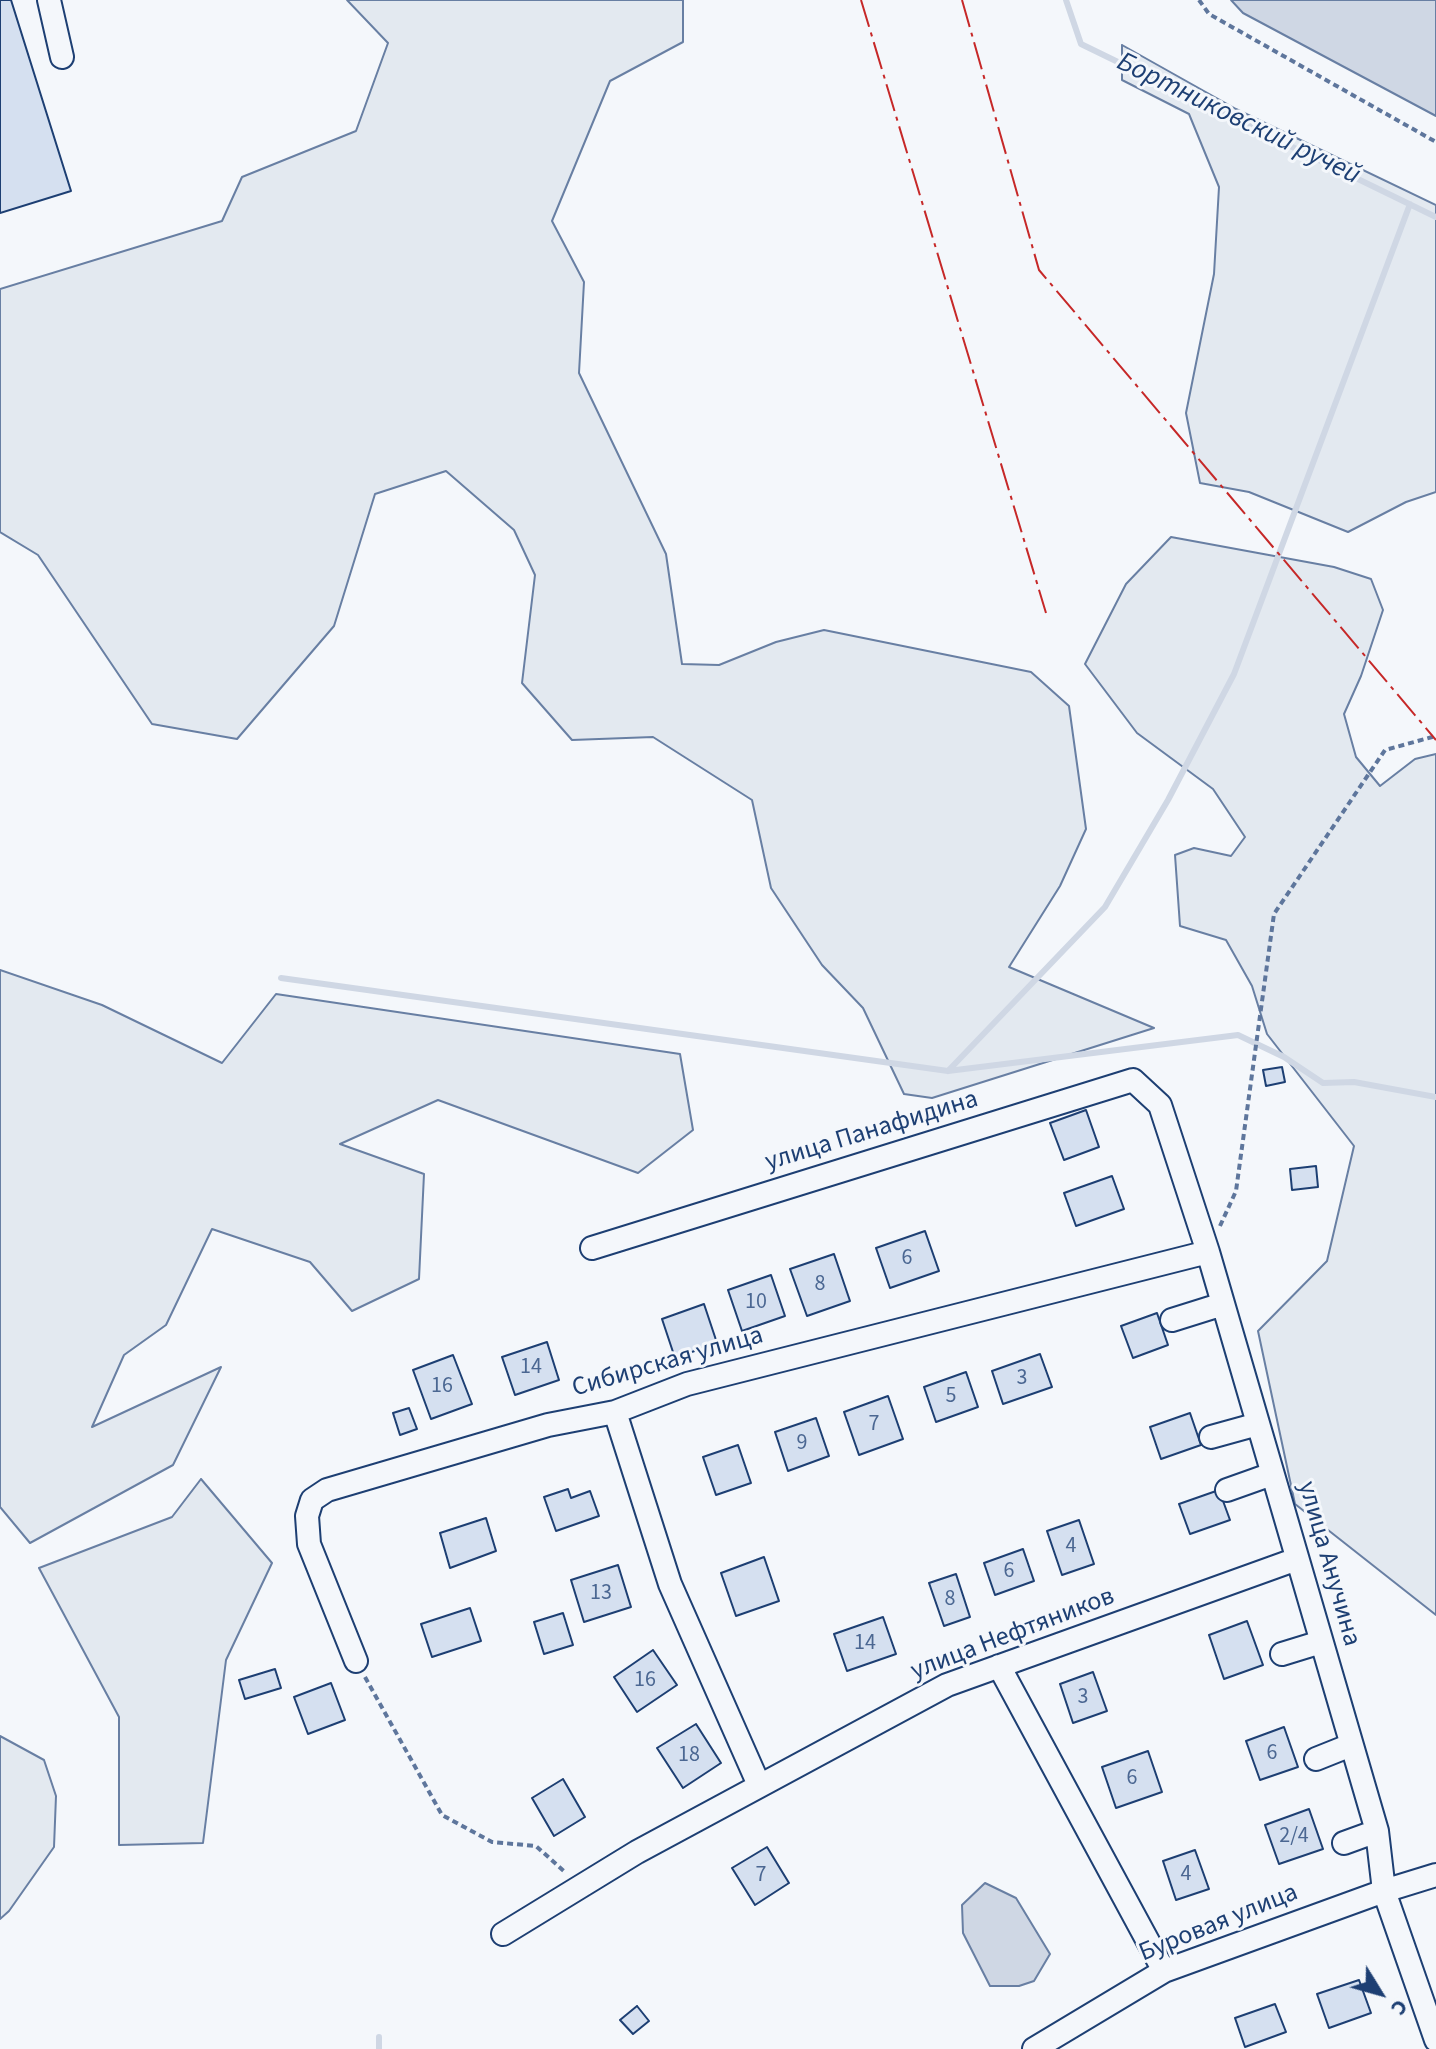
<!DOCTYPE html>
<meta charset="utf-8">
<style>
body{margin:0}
#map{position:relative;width:1436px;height:2049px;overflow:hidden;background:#f4f7fb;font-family:"Source Sans 3",sans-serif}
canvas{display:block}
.north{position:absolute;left:1340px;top:1953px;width:80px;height:80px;-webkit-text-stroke:6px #f4f7fb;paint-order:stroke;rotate:127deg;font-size:22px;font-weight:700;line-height:32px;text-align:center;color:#1d3f73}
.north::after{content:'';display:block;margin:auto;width:28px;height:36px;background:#1d3f73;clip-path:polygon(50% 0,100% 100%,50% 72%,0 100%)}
</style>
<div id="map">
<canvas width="1436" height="2049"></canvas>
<div class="north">С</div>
</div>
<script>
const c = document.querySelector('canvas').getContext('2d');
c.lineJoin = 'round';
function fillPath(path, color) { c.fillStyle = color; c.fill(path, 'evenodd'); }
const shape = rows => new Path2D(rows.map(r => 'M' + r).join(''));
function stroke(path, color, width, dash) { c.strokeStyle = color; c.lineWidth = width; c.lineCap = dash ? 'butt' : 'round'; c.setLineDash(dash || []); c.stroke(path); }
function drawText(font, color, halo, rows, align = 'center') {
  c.font = font + ' "Source Sans 3",sans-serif'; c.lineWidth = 6; c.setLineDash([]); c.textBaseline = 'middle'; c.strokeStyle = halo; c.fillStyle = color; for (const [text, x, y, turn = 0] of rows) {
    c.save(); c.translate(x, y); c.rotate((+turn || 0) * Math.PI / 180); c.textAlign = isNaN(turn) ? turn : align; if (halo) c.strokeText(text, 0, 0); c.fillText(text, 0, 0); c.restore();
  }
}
const green = shape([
 [347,0,683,0,683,42,610,81,552,221,584,282,579,373,666,554,682,664,719,665,776,642,824,630,1031,672,1069,706,1086,829,1060,886,1009,967,1154,1028,932,1098,904,1094,863,1008,822,965,771,888,752,800,653,737,572,740,522,683,535,575,514,530,446,471,375,494,334,626,237,739,152,724,38,555,0,532,0,289,222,221,242,177,356,131,388,43,347,0],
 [1122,45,1236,109,1436,205,1436,492,1406,502,1348,532,1249,492,1200,483,1186,413,1214,274,1219,187,1189,114,1122,80,1122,45],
 [1171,537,1334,567,1371,579,1383,610,1361,676,1344,714,1356,757,1380,786,1415,759,1436,754,1436,1615,1295,1504,1258,1331,1327,1261,1354,1146,1267,1034,1252,986,1226,940,1180,926,1175,855,1194,848,1231,856,1245,837,1213,789,1137,733,1085,664,1126,584,1171,537],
 [0,970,102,1005,222,1063,276,994,680,1054,693,1130,638,1173,438,1100,340,1144,424,1174,419,1279,352,1311,310,1262,212,1229,166,1325,124,1355,92,1427,221,1367,173,1465,30,1543,0,1507,0,970],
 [201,1479,272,1563,226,1660,203,1843,119,1845,119,1717,39,1568,172,1517,201,1479],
 [0,1736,44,1760,56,1796,54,1847,9,1911,0,1919,0,1736]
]);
const water = shape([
 [1231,0,1436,0,1436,116,1243,13,1231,0],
 [985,1883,1016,1898,1050,1954,1034,1981,1019,1986,990,1986,963,1933,962,1905,985,1883]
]);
const stream = shape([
 [1066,0,1081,44,1436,217],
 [281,978,948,1071,1238,1035,1284,1057,1323,1083,1354,1082,1436,1097],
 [948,1071,1105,907,1168,800,1234,674,1410,204],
 [379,2037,379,2049]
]);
const building = shape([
 [0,0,11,0,71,191,0,213,0,0],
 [1282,1067,1285,1082,1266,1086,1263,1070,1282,1067],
 [1086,1110,1099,1147,1064,1160,1050,1123,1086,1110],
 [1316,1166,1318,1187,1292,1190,1290,1169,1316,1166],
 [1112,1176,1124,1209,1076,1226,1064,1193,1112,1176],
 [925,1231,939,1271,890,1288,876,1248,925,1231],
 [834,1254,850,1301,807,1316,790,1269,834,1254],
 [771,1275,785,1316,742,1331,728,1290,771,1275],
 [704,1304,717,1343,675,1358,662,1319,704,1304],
 [1157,1313,1168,1345,1133,1358,1121,1326,1157,1313],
 [547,1342,559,1380,515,1395,502,1357,547,1342],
 [1040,1354,1052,1387,1003,1404,992,1371,1040,1354],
 [453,1355,472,1404,431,1419,413,1370,453,1355],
 [966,1372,978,1407,936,1422,924,1387,966,1372],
 [888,1396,903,1439,859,1455,844,1412,888,1396],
 [409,1408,417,1429,400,1435,393,1413,409,1408],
 [1190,1413,1201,1445,1161,1459,1150,1427,1190,1413],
 [816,1418,829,1456,788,1471,775,1432,816,1418],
 [738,1445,751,1483,716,1495,703,1457,738,1445],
 [568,1489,571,1498,590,1491,599,1516,556,1531,544,1497,568,1489],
 [1219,1490,1230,1520,1190,1534,1179,1504,1219,1490],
 [486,1518,496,1551,450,1568,440,1533,486,1518],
 [1079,1520,1094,1564,1062,1575,1047,1531,1079,1520],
 [1023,1549,1034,1581,995,1595,984,1563,1023,1549],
 [764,1557,779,1601,736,1616,721,1573,764,1557],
 [618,1565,631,1607,584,1622,571,1580,618,1565],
 [956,1574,970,1617,944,1626,929,1583,956,1574],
 [470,1608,481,1641,432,1657,421,1624,470,1608],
 [563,1613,573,1645,544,1654,534,1622,563,1613],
 [883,1617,896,1654,847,1671,834,1634,883,1617],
 [1247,1621,1263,1665,1224,1679,1209,1635,1247,1621],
 [653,1650,677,1685,637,1712,614,1677,653,1650],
 [275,1669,281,1688,245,1699,239,1680,275,1669],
 [1093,1672,1107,1711,1073,1723,1060,1684,1093,1672],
 [331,1683,345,1720,308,1734,294,1697,331,1683],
 [696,1724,721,1763,683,1788,657,1748,696,1724],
 [1284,1727,1298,1767,1260,1780,1246,1741,1284,1727],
 [1148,1751,1162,1792,1116,1808,1102,1767,1148,1751],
 [563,1779,585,1817,554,1836,532,1798,563,1779],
 [1309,1809,1323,1849,1279,1864,1265,1825,1309,1809],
 [767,1847,789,1883,755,1905,732,1868,767,1847],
 [1195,1850,1209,1889,1176,1900,1163,1861,1195,1850],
 [1359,1980,1371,2013,1329,2028,1317,1994,1359,1980],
 [1275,2004,1286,2032,1245,2047,1235,2018,1275,2004],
 [637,2006,649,2021,633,2034,620,2020,637,2006]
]);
const path = shape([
 [1199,0,1209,14,1436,142],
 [1220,1226,1236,1191,1274,914,1385,750,1436,736],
 [365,1677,442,1815,492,1842,536,1846,566,1873]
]);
const minor = shape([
 [49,0,62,57],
 [592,1248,1133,1080,1160,1105,1208,1252,1377,1831,1384,1891,1436,2040],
 [1172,1320,1223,1304],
 [615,1412,670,1584,759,1785],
 [1211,1437,1258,1424],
 [1227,1490,1272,1474],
 [1282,1654,1321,1642],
 [356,1661,309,1544,307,1516,312,1500,327,1490,548,1425,615,1412,687,1384,1208,1252],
 [999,1666,1164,1971],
 [1316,1759,1351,1745],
 [1344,1843,1377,1831],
 [503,1934,637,1852,947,1685,1297,1559],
 [1034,2049,1164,1971,1384,1891,1436,1875]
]);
const power = shape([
 [861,0,1046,613],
 [962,0,1039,270,1436,740]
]);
const numberNames = [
 ["6",907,1259],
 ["8",820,1285],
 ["10",756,1303],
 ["14",531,1368],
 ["3",1022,1379],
 ["16",442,1387],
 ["5",951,1397],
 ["7",874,1425],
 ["9",802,1444],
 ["4",1071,1547],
 ["6",1009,1572],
 ["13",601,1594],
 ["8",950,1600],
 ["14",865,1644],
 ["16",645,1681],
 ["3",1083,1698],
 ["6",1272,1754],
 ["18",689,1756],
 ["6",1132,1779],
 ["2/4",1294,1837],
 ["4",1186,1875],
 ["7",761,1876]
];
const streetNames = [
 ["улица Панафидина",872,1132,-17],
 ["Сибирская улица",668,1363,-16],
 ["улица Анучина",1328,1564,74],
 ["улица Нефтяников",1013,1635,-21],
 ["Буровая улица",1219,1924,-22]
];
const waterNames = [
 ["Бортниковский ручей",1238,120,26]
];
fillPath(green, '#e3e9f0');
stroke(green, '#687fa3', 2);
fillPath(water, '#cfd7e4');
stroke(water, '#687fa3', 2);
stroke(stream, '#cfd7e4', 6);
fillPath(building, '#d5e0f0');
stroke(building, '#1d3f73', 2);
stroke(minor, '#1d3f73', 26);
stroke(path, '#5e769c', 4, [6, 4]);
stroke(minor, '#f4f7fb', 22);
stroke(power, '#c62828', 2, [28, 6, 4, 6]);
drawText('22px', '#4b6792', null, numberNames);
drawText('26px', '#1d3f73', '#f4f7fb', streetNames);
drawText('italic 28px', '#1d3f73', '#f4f7fb', waterNames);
</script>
